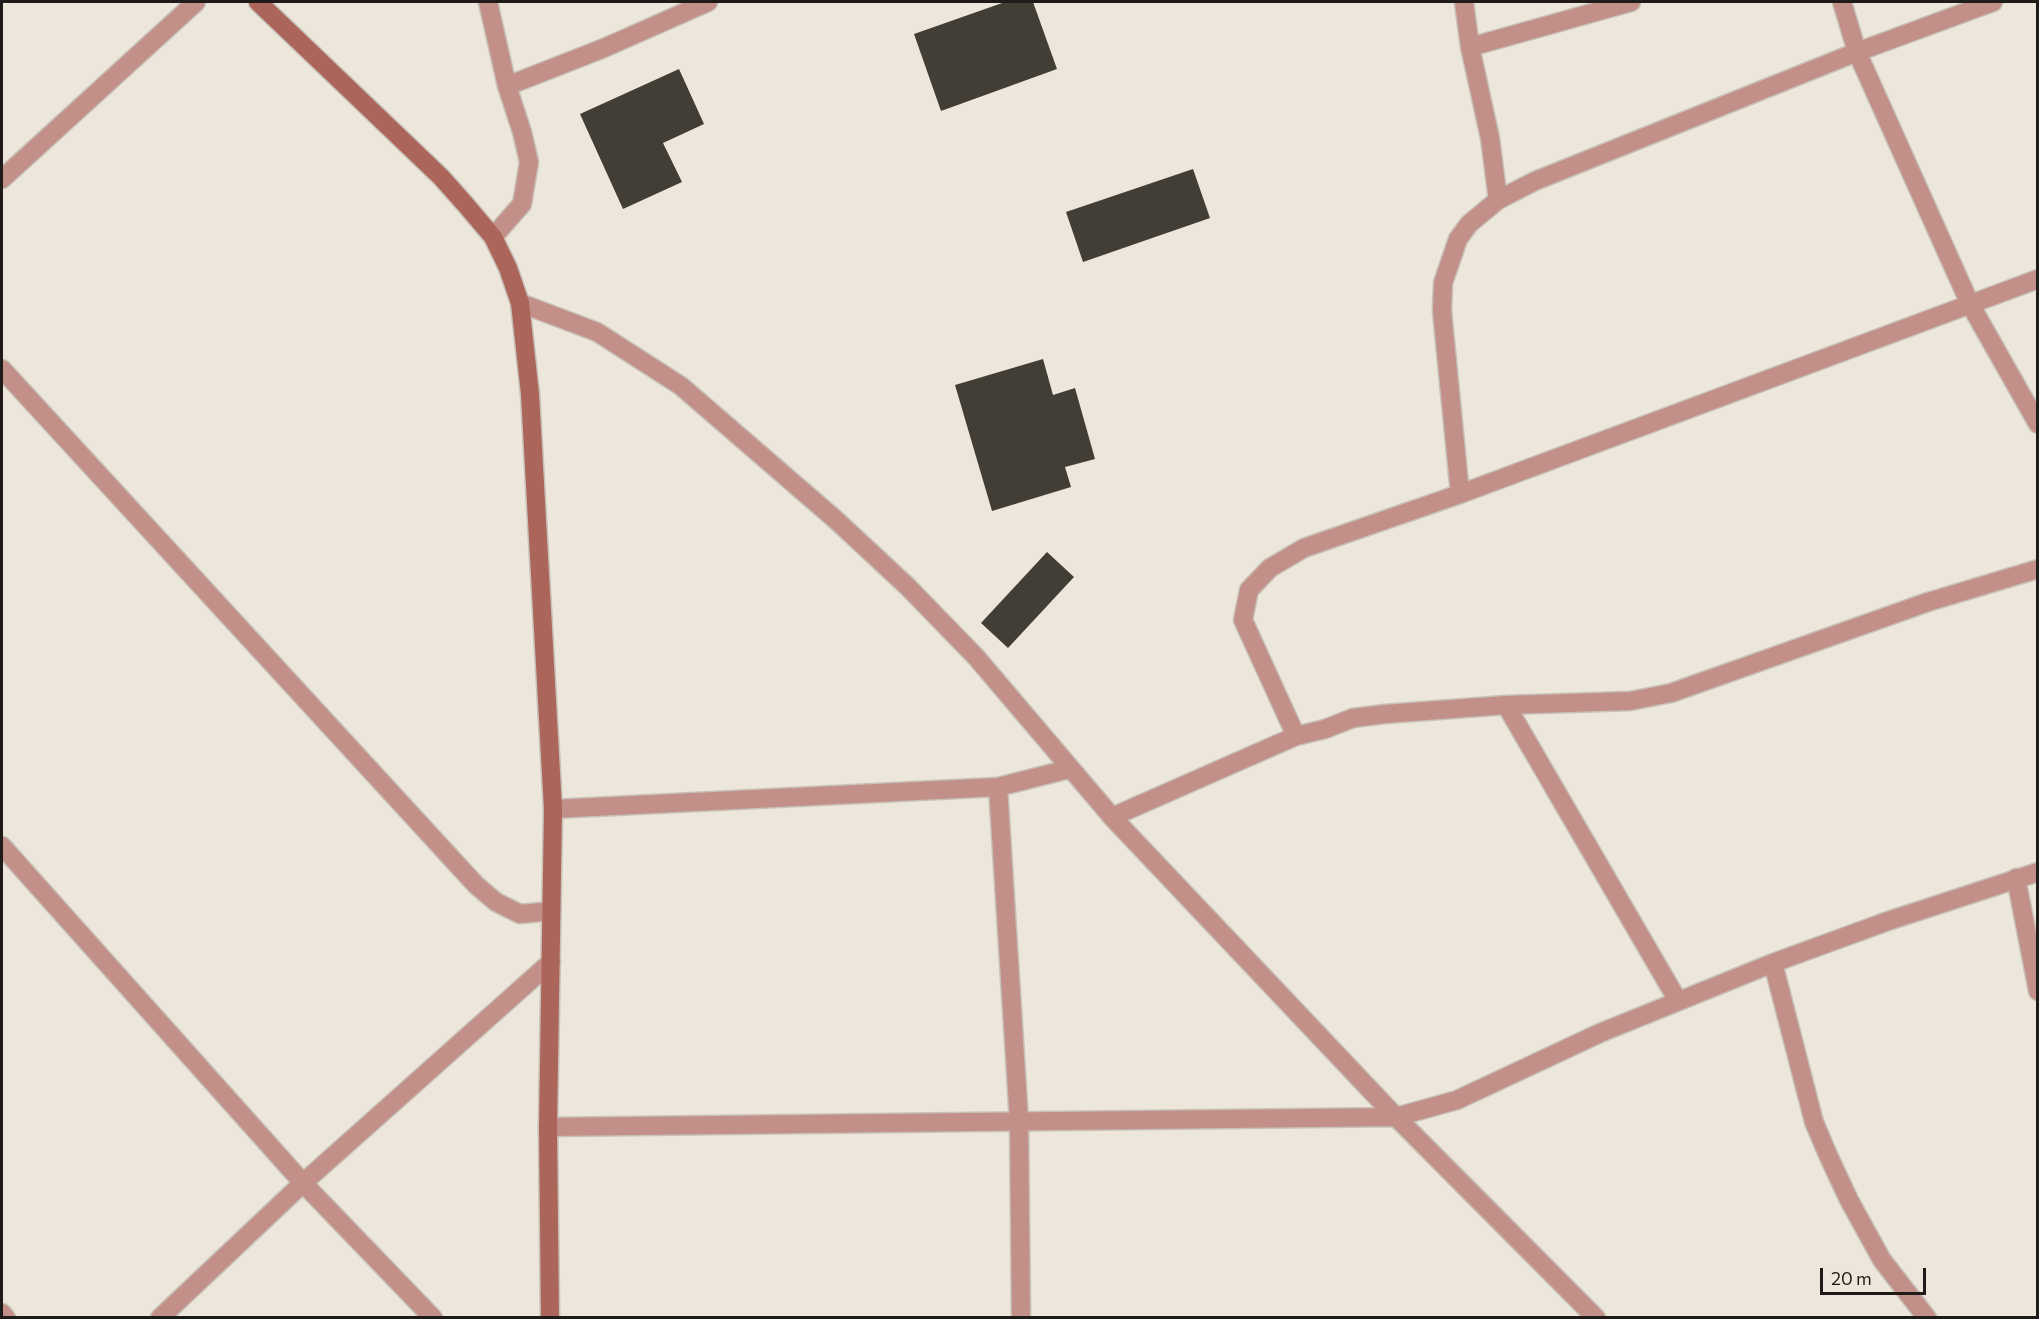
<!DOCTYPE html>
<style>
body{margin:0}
#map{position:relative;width:2039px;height:1319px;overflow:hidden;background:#ece6db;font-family:Commissioner,sans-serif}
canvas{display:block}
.frame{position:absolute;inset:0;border:3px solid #1e1b18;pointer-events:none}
.scale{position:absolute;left:1820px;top:1268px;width:106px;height:27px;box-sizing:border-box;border:3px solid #1e1b18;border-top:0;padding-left:8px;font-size:18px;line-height:21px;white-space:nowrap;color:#1e1b18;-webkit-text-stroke:4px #ece6db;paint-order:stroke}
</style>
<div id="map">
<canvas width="2039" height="1319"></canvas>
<div class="frame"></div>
<div class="scale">20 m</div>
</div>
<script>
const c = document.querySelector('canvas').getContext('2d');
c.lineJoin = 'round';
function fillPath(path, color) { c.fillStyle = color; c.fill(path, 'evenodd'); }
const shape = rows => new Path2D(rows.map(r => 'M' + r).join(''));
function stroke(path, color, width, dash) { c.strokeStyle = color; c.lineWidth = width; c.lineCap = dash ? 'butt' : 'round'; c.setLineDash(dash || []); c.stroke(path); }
const building = shape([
 [1005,2,1033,2,1057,69,941,111,914,34],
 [679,69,704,124,663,143,682,182,623,209,580,114],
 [1193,169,1210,218,1083,262,1066,212],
 [1043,359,1053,395,1075,388,1095,459,1065,467,1071,487,992,511,955,385],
 [1047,552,1074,577,1008,648,981,623]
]);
const street = shape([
 [488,2,507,86,522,132,529,162,522,204,493,237],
 [1464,2,1470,47,1490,138,1498,200],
 [1842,2,1857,52,1970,304,2038,424],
 [1470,47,1631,2],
 [507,86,604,48,708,2],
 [2,179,196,2],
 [520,303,597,332,681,386,836,520,908,587,976,657,1112,817,1396,1117,1596,1318],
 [2,369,476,885,496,902,520,914,551,911],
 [1460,494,1442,311,1443,283,1458,239,1469,224,1498,200,1535,181,1857,52,1993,2],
 [1506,705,1678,1001],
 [1296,736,1243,620,1249,590,1270,568,1304,548,1460,494,2038,279],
 [998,787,1019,1121,1021,1318],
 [553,809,998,787,1069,769],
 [1112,817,1296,736,1325,729,1353,718,1385,714,1506,705,1630,701,1671,693,1928,602,2038,569],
 [2,846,303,1183,433,1318],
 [2016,878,2038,991],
 [1773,963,1814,1122,1828,1155,1849,1200,1882,1260,1927,1318],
 [548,1127,1396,1117,1457,1100,1600,1033,1773,963,1888,921,2038,872],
 [2,1313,6,1318],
 [160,1318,303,1183,551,962]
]);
const secondary = shape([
 [258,2,441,177,465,204,493,237,508,268,520,303,530,394,553,809,548,1127,550,1318]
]);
fillPath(building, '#433e35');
stroke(street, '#c7c1b8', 21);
stroke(secondary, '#c7c1b8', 21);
stroke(street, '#c29088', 18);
stroke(secondary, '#ac655a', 18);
</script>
